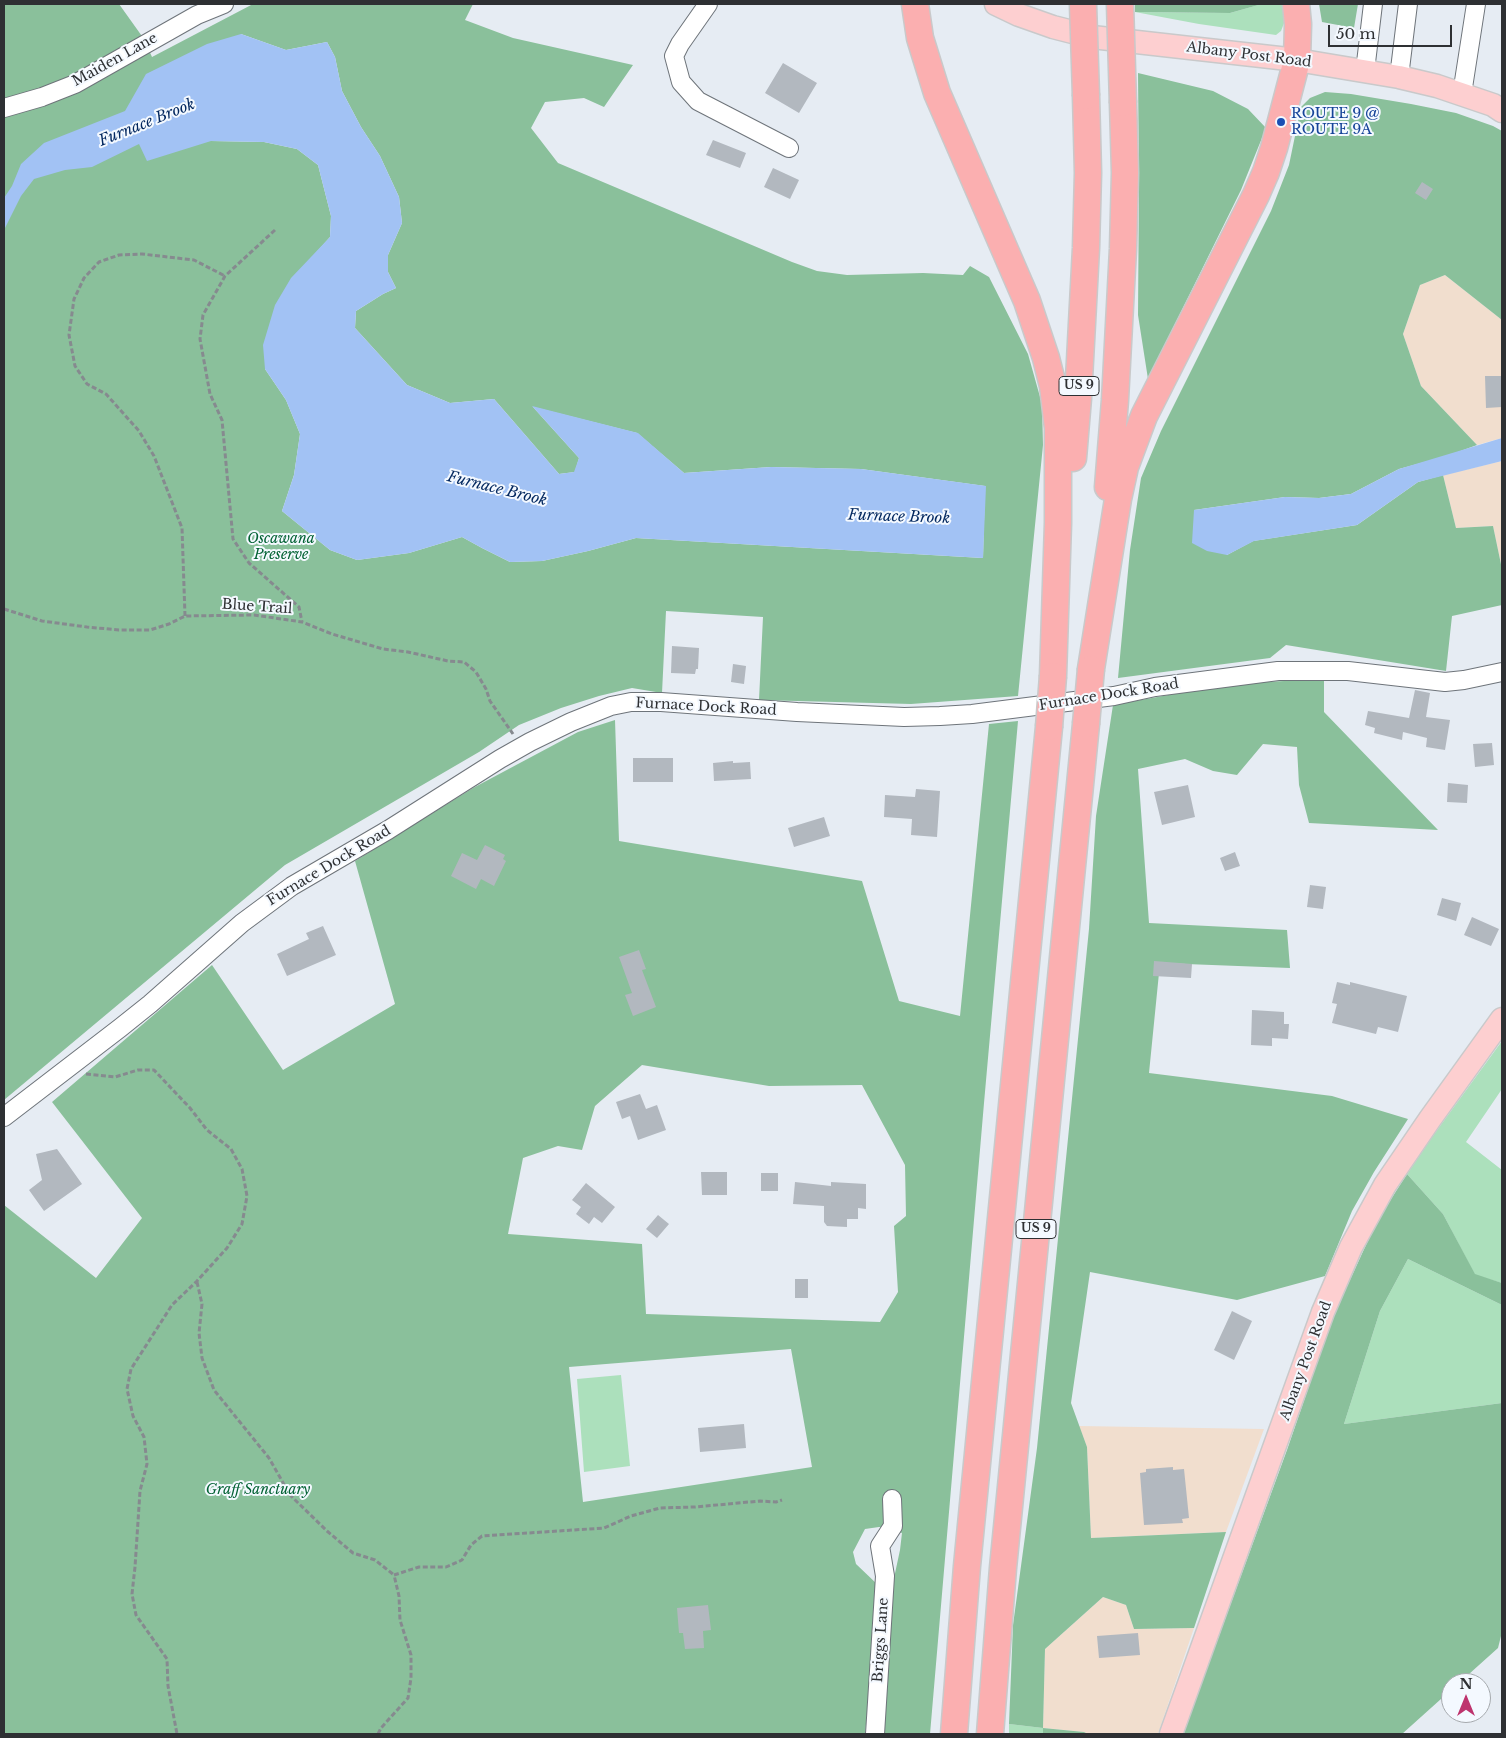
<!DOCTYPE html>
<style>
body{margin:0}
#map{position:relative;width:1506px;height:1738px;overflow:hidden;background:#e6ecf3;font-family:"Libre Baskerville",serif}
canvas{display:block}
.frame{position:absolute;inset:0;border:5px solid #2e3033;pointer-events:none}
.north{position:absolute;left:1441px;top:1673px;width:50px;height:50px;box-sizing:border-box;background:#f4f9ff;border:1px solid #a5a9ad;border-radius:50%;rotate:0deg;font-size:14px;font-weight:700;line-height:20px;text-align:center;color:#2e3033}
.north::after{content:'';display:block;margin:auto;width:18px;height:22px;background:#be346e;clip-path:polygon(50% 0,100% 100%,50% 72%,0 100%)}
.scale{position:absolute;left:1328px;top:25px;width:124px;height:22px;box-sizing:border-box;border:2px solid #2e3033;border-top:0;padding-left:6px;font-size:15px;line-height:18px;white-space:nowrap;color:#2e3033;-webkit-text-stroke:4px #f4f9ff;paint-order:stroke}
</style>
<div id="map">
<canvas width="1506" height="1738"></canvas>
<div class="frame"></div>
<div class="north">N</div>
<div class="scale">50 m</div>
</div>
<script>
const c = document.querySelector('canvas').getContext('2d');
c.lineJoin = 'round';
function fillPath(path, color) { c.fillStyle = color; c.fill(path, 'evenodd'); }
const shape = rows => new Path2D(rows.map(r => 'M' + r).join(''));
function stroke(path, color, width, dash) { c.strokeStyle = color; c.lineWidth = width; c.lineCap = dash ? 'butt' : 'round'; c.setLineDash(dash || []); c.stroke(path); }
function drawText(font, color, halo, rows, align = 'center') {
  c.font = font + ' "Libre Baskerville",serif'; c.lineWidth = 4; c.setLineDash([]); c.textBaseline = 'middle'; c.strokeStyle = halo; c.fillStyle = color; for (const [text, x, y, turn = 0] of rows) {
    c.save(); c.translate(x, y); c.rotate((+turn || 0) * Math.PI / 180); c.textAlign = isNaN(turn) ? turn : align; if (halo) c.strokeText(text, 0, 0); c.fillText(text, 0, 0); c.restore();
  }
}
const commercial = shape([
 [1445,275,1502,320,1502,438,1477,445,1421,386,1403,334,1420,285],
 [1502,461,1502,569,1493,526,1456,528,1443,475],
 [1079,1426,1264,1429,1226,1532,1091,1538,1087,1447],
 [1103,1597,1126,1605,1134,1629,1194,1628,1158,1734,1088,1734,1084,1732,1043,1728,1045,1649]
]);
const green = shape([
 [1262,4,1286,4,1286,18,1281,31,1276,35,1199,24,1135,12,1230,13],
 [1502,1041,1502,1089,1466,1142,1502,1170,1502,1283,1475,1275,1443,1214,1407,1174,1432,1137],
 [1408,1259,1502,1305,1502,1403,1344,1424,1380,1311],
 [621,1375,630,1466,584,1472,577,1379],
 [1009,1724,1043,1728,1043,1734,1009,1734]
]);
const forest = shape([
 [4,4,119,4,144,39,152,57,253,4,473,4,465,20,513,38,633,65,604,107,584,98,545,102,531,128,558,163,792,262,817,271,847,275,923,273,963,275,970,266,989,277,1028,354,1042,404,1043,445,1018,696,911,704,759,700,763,617,666,611,662,693,632,688,599,696,561,708,519,725,479,752,285,865,4,1100],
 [241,34,286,50,327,42,335,57,342,91,361,127,380,156,399,197,402,223,388,255,388,272,396,288,383,294,356,311,355,328,407,385,450,403,494,399,559,474,575,472,579,458,533,407,637,433,684,473,771,467,861,469,985,486,983,558,636,538,588,551,542,561,510,562,482,548,462,537,409,553,357,560,330,550,282,511,294,475,300,434,286,400,265,369,315,254,330,237,331,216,318,165,297,149,264,142,211,141],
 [1135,4,1262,4,1230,13,1135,12],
 [1319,4,1358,4,1354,28,1322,22],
 [1138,73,1213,91,1248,109,1266,128,1241,190,1148,379,1138,315,1139,180],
 [1325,92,1351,94,1411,104,1456,113,1493,126,1502,131,1502,320,1445,275,1420,285,1403,334,1421,386,1477,445,1447,456,1399,469,1351,494,1319,498,1285,497,1194,510,1227,555,1253,541,1357,525,1418,482,1443,475,1456,528,1493,526,1502,569,1502,605,1452,616,1446,671,1286,645,1270,658,1118,678,1130,550,1141,478,1161,431,1271,211,1289,165,1301,107,1310,98],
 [1324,679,1324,712,1438,830,1309,823,1299,785,1297,747,1263,744,1237,775,1213,771,1185,759,1138,769,1149,923,1287,930,1290,968,1160,963,1149,1073,1332,1096,1408,1119,1374,1172,1352,1211,1325,1276,1237,1300,1090,1272,1071,1403,1087,1447,1091,1538,1226,1532,1194,1628,1134,1629,1126,1605,1103,1597,1045,1649,1043,1728,1084,1732,1088,1734,1043,1734,1043,1728,1009,1724,1013,1625,1037,1448,1089,929,1096,816,1113,705,1196,690,1264,682],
 [615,720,619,841,862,881,899,1001,960,1016,989,724,1018,721,984,1103,930,1734,882,1734,894,1578,900,1550,902,1533,886,1527,879,1527,865,1529,853,1552,856,1564,878,1585,878,1600,865,1734,4,1734,4,1205,96,1278,142,1218,52,1102,212,965,283,1070,395,1004,355,861,473,788,578,732],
 [642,1065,769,1086,862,1085,905,1165,906,1216,894,1226,898,1292,880,1322,646,1314,642,1244,508,1234,523,1158,558,1146,582,1150,595,1106],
 [791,1349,812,1467,583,1502,569,1367],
 [1407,1174,1443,1214,1475,1274,1502,1283,1502,1305,1408,1259,1380,1311,1344,1424,1502,1403,1502,1632,1498,1648,1459,1683,1451,1683,1451,1690,1402,1734,1183,1734,1287,1450,1332,1319,1377,1221]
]);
const water = shape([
 [241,34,286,50,327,42,335,57,342,91,361,127,380,156,399,197,402,223,388,255,388,272,396,288,383,294,356,311,355,328,407,385,450,403,494,399,559,474,574,472,579,458,532,406,638,433,684,473,771,467,861,469,986,486,983,558,636,538,588,551,542,561,510,562,482,548,462,537,409,553,357,560,330,550,282,511,294,475,300,434,286,400,265,369,263,345,275,305,291,278,330,237,331,216,318,165,297,149,264,142,211,141,147,161,139,144,92,167,65,170,34,179,21,196,4,230,4,198,12,186,21,164,44,143,125,111,146,74,207,44],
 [1502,438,1502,461,1418,482,1357,525,1254,541,1227,555,1207,551,1192,543,1194,510,1285,497,1319,498,1351,494,1399,469]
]);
const building = shape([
 [783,63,817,83,799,113,765,93],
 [713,140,746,153,740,168,706,155],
 [773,168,799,180,790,199,764,187],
 [1422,182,1433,189,1426,200,1415,193],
 [1485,376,1502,376,1502,407,1486,408],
 [672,646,699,648,698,669,696,669,695,674,671,673],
 [733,664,746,666,744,684,731,682],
 [1415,690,1430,693,1426,717,1450,720,1445,750,1426,747,1427,738,1403,732,1402,740,1374,733,1375,728,1365,725,1368,711,1409,718],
 [1492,743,1494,765,1475,767,1473,744],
 [633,758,673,758,673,782,633,782],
 [733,761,733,763,750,762,751,779,714,781,713,763],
 [1448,783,1468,785,1467,803,1447,802],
 [1188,785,1195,817,1162,825,1154,792],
 [916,789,940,791,937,837,911,835,912,819,884,817,885,795,915,797],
 [824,817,830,836,794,847,788,828],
 [485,845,505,855,503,859,506,861,494,886,481,879,476,889,451,876,462,853,477,860],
 [1235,852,1240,866,1225,871,1220,858],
 [1310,885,1326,887,1323,909,1307,907],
 [1442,898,1461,903,1456,921,1437,915],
 [1472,917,1499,929,1491,946,1464,935],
 [323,926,336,955,287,976,277,954,309,939,306,933],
 [639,950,646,969,642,970,656,1007,633,1016,625,995,632,993,619,957],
 [1154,961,1192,964,1191,978,1153,976],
 [1337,982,1350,985,1350,982,1407,996,1398,1032,1378,1027,1376,1034,1332,1023,1337,1004,1332,1003],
 [1252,1010,1284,1012,1284,1024,1289,1024,1288,1039,1272,1038,1272,1046,1251,1045],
 [640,1094,646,1109,657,1105,666,1130,638,1140,630,1116,622,1119,616,1102],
 [57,1149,82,1184,44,1211,29,1190,42,1180,36,1154],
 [701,1172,727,1172,727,1195,702,1195],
 [761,1173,778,1173,778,1191,761,1191],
 [795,1182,831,1186,831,1182,866,1184,866,1209,858,1208,858,1219,847,1219,847,1227,827,1226,824,1222,824,1206,793,1204],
 [586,1183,615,1207,602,1223,594,1217,589,1224,576,1214,581,1207,572,1200],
 [658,1215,669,1224,657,1238,646,1229],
 [795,1279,808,1279,808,1298,795,1298],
 [1232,1311,1252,1321,1234,1360,1214,1350],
 [744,1424,746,1448,700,1452,698,1428],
 [1173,1467,1173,1470,1184,1469,1189,1518,1182,1519,1183,1523,1144,1525,1140,1473,1146,1472,1146,1469],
 [708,1605,711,1630,703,1631,704,1648,685,1649,683,1633,679,1633,677,1608],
 [1138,1633,1140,1655,1099,1658,1097,1636]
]);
const path = shape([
 [275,230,225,276,203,315,200,339,210,394,222,420,233,539,249,563,299,607,302,622],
 [4,609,42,621,87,627,119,630,150,630,169,624,185,616,254,615,302,622,332,634,383,649,408,652,448,661,464,662,476,672,486,689,490,701,513,734],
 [185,616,182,528,154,456,139,431,106,394,87,384,75,366,69,335,74,299,84,278,99,262,119,255,142,254,194,260,225,276],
 [86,1074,115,1077,138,1070,154,1070,190,1108,207,1130,231,1149,242,1169,247,1196,242,1224,227,1248,197,1281,172,1305,131,1369,127,1389,133,1416,144,1437,147,1464,140,1491,135,1567,132,1594,136,1615,167,1659,168,1686,177,1734],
 [197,1282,202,1304,199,1333,202,1358,214,1390,269,1458,290,1495,327,1531,353,1553,375,1560,394,1575],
 [394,1575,419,1567,446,1567,462,1560,471,1545,482,1536,604,1528,631,1516,660,1508,695,1507,760,1501,776,1502,782,1500],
 [378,1734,381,1728,408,1698,411,1678,411,1655,400,1620,399,1596,394,1575]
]);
const minor = shape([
 [708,4,680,44,674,56,681,82,698,101,789,148],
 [1365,71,1373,4],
 [1399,77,1408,4],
 [1462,94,1476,4],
 [4,108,42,97,75,84,197,15,224,4],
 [4,1117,120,1028,150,1004,242,923,292,886,388,830,500,759,530,742,571,722,611,706,631,702,661,702,797,712,904,717,940,716,972,714,1114,696,1155,687,1278,671,1348,671,1445,682,1464,680,1502,672],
 [875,1734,885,1576,880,1546,893,1526,892,1499]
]);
const major = shape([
 [996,4,1019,15,1053,27,1092,37,1297,60,1399,77,1437,86,1493,105,1502,111],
 [1171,1734,1323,1312,1351,1247,1385,1185,1430,1119,1502,1019]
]);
const highway = shape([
 [915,4,920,38,937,93,1027,301,1046,358,1053,386,1058,428,1058,523,1053,676],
 [1073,458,1078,398,1086,248,1088,173,1086,96],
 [1108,487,1115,400,1123,249,1125,173,1123,103],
 [1091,669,1118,499,1125,467,1144,416,1256,195,1266,172,1274,148,1297,60,1298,24,1296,4],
 [954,1734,967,1566,1049,727],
 [990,1734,1003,1568,1086,724]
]);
const highwayBridge = shape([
 [1083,4,1086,96],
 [1120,4,1123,103],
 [1086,724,1091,669],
 [1049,727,1053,676]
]);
const markers = [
 [1281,122,5,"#1a4fb4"]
];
const shields = [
 [1079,386,40],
 [1036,1229,40]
];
const shieldNames = [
 ["US 9",1079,386],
 ["US 9",1036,1229]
];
const streetNames = [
 ["Albany Post Road",1249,55,7],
 ["Maiden Lane",115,60,-29],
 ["Blue Trail",257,607,4],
 ["Furnace Dock Road",1109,695,-9],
 ["Furnace Dock Road",706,707,3],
 ["Furnace Dock Road",329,866,-31],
 ["Albany Post Road",1306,1361,-70],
 ["Briggs Lane",881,1640,-86]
];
const transitNames = [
 ["ROUTE 9 @",1291,114],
 ["ROUTE 9A",1291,130]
];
const parkNames = [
 ["Oscawana",281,539],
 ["Preserve",281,555],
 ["Graff Sanctuary",258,1490]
];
const waterNames = [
 ["Furnace Brook",147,123,-22],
 ["Furnace Brook",497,489,14],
 ["Furnace Brook",899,517,2]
];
fillPath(commercial, '#f1dece');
fillPath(green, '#ace0bc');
fillPath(forest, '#8ac09b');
fillPath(water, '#a2c2f4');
fillPath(building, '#b2b8bf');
stroke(minor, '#6e747a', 20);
stroke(major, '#c9c9ca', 25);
stroke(highway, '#c9c9ca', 29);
stroke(path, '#868a8f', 3, [5, 2.5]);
stroke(minor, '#fff', 18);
stroke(major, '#fdcfd0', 22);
stroke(highway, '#fbafb0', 26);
stroke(highwayBridge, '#c9c9ca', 29, []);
stroke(highwayBridge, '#fbafb0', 26);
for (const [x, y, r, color] of markers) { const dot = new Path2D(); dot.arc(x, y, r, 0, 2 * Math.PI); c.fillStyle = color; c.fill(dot); stroke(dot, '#f4f9ff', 2); }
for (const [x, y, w] of shields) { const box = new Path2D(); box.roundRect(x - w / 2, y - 9.5, w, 19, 4); c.fillStyle = '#f4f9ff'; c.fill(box); stroke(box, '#2e3033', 1); }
drawText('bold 12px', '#2e3033', null, shieldNames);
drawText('14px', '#2e3033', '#f4f9ff', streetNames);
drawText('14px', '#164399', '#f4f9ff', transitNames, 'left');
drawText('italic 14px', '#036234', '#f4f9ff', parkNames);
drawText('italic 15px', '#02275f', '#f4f9ff', waterNames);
</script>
